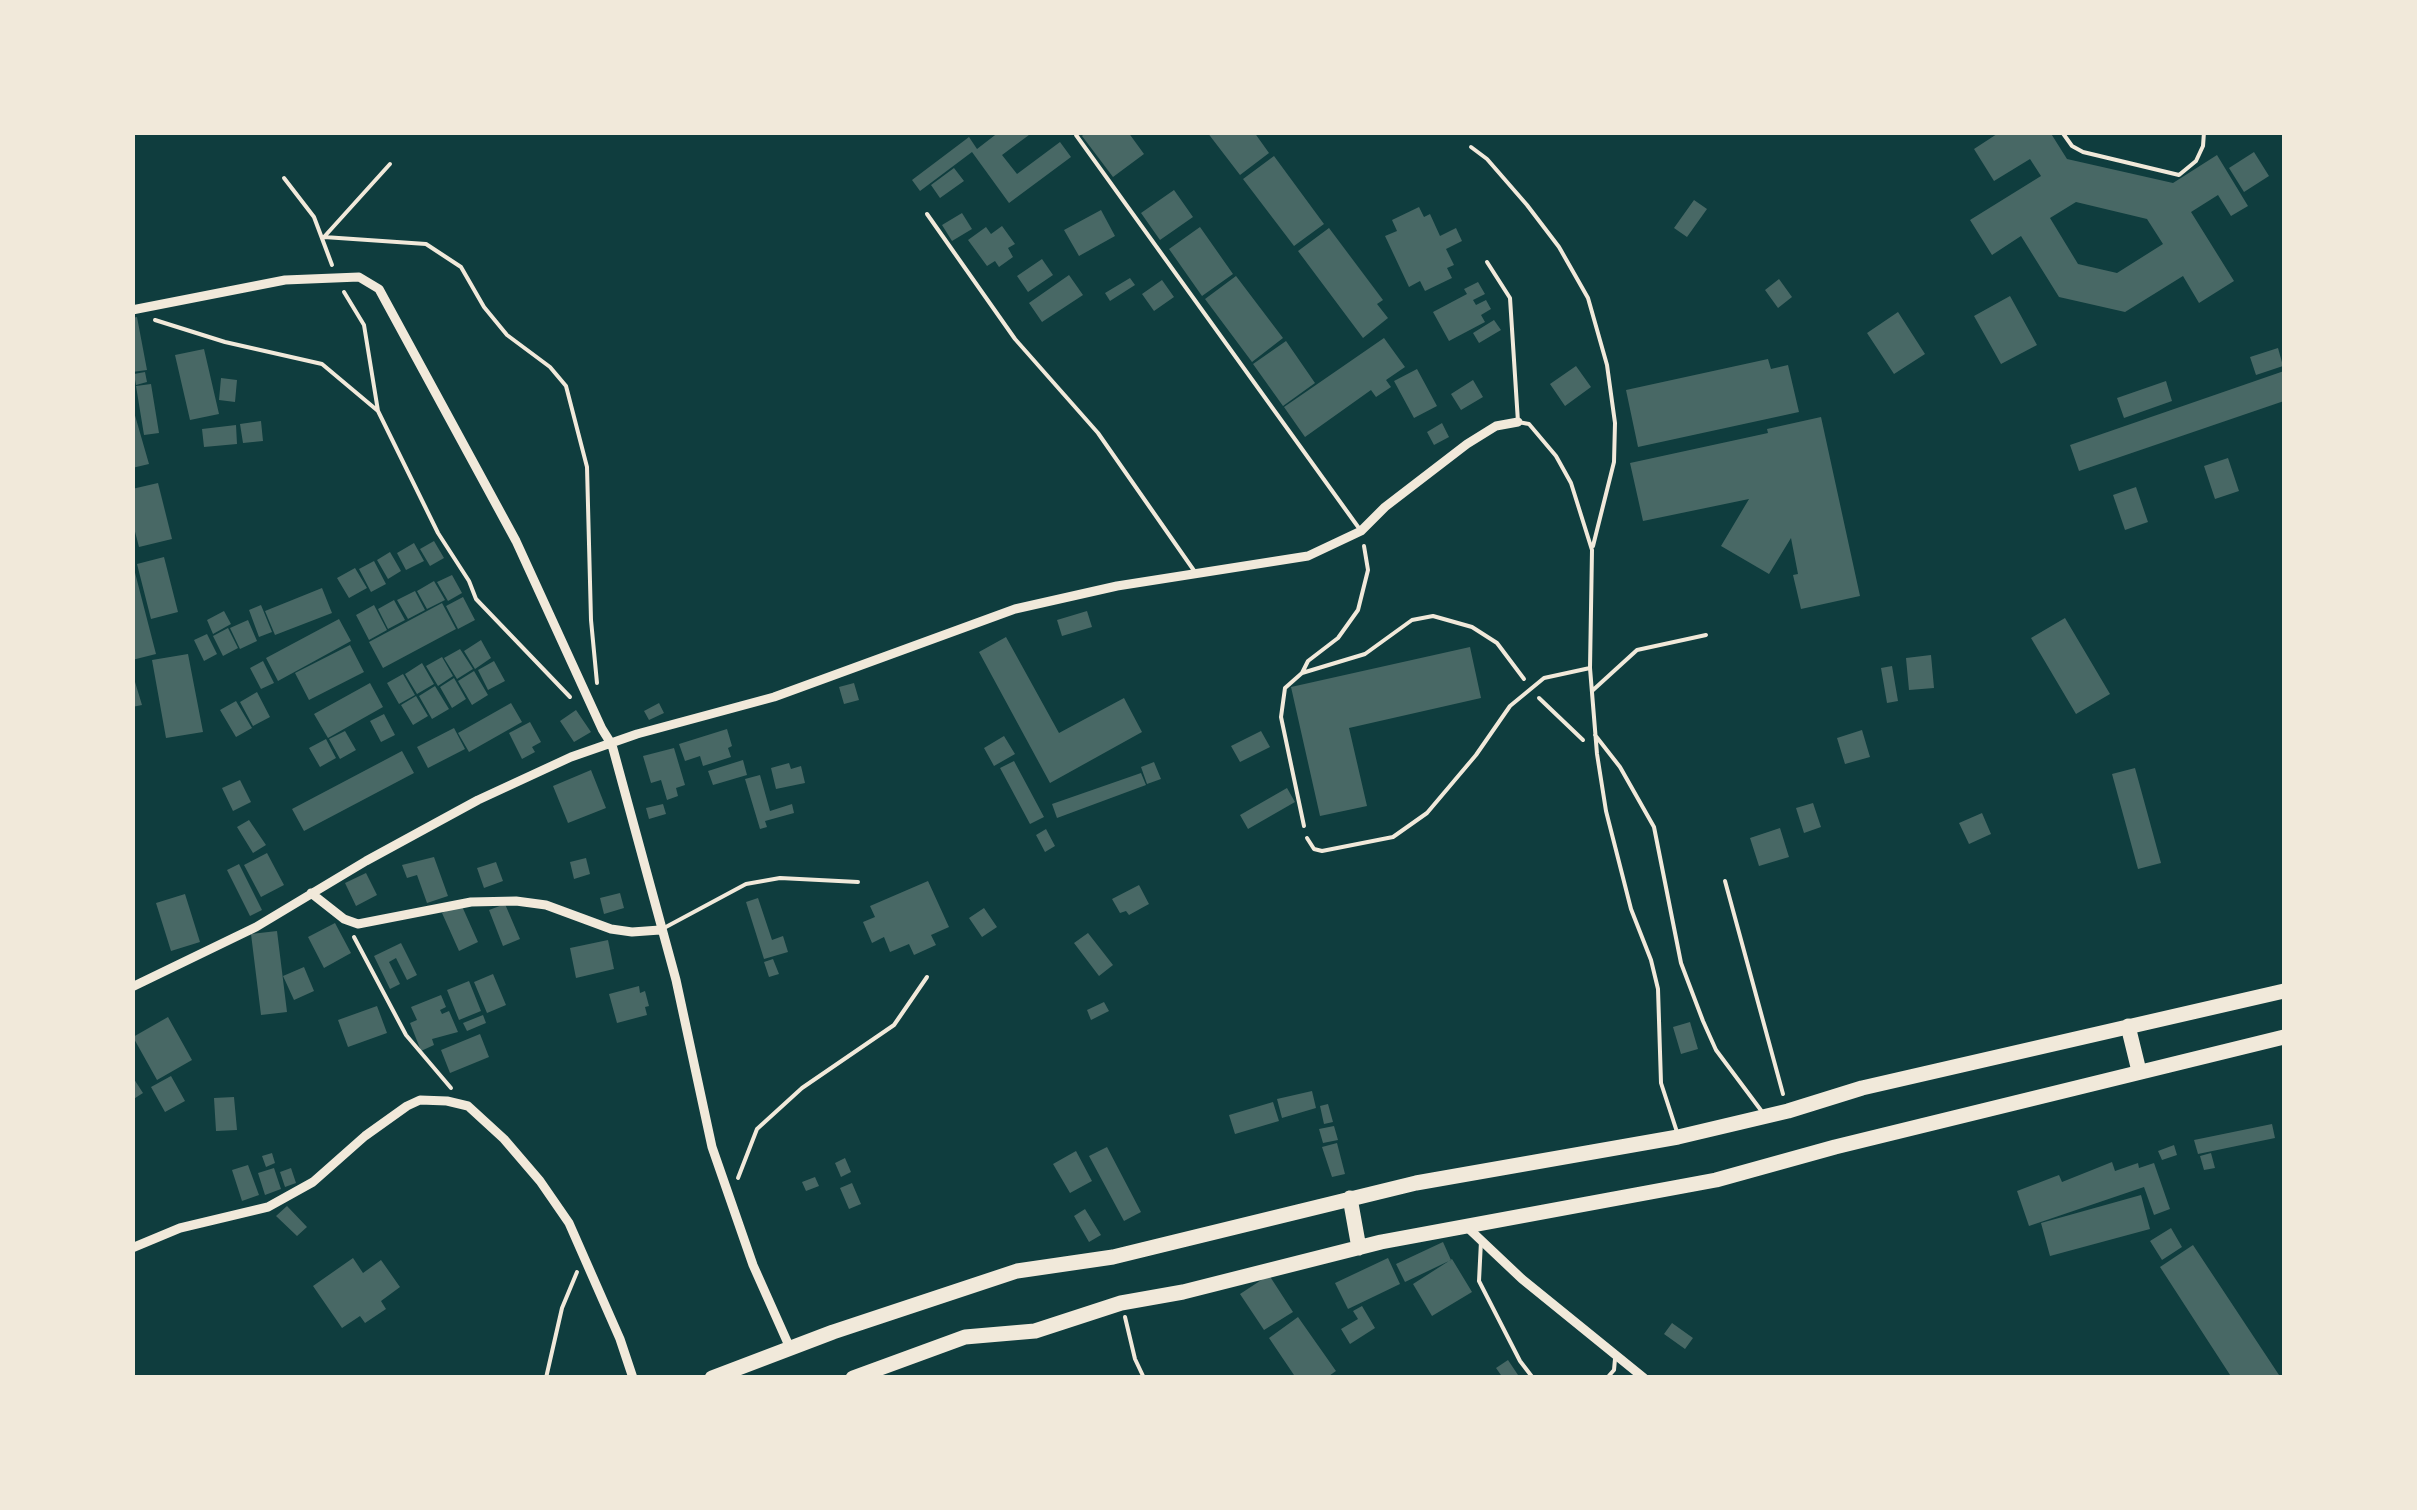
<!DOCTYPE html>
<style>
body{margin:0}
#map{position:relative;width:2417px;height:1510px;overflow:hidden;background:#0f3d3e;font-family:"Nunito Sans",sans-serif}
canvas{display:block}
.frame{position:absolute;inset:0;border:135px solid #f1e9da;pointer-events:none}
</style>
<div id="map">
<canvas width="2417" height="1510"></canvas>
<div class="frame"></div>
</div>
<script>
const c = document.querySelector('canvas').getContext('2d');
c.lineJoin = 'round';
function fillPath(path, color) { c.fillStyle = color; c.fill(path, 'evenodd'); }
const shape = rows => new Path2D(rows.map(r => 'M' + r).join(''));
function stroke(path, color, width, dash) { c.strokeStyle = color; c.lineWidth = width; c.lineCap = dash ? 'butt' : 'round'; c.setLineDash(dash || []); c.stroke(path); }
const building = shape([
 [999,132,1033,132,1002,155,1017,174,1060,142,1071,157,1009,203,972,152,920,191,912,180,969,137,977,149],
 [1086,132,1128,132,1144,154,1113,177,1082,136],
 [1207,132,1254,132,1269,153,1240,175],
 [2000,132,2050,132,2067,159,2173,183,2217,155,2248,206,2231,216,2218,195,2191,212,2234,281,2199,303,2183,276,2125,312,2059,297,2021,236,1992,255,1970,220,2041,176,2030,159,1994,181,1974,149],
 [2076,202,2147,219,2163,244,2117,273,2078,264,2050,218],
 [2254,152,2269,176,2244,192,2229,168],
 [1274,156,1324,224,1294,246,1243,179],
 [954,168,964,181,940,198,931,185],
 [1174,190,1193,217,1160,240,1141,213],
 [1694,200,1707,209,1687,237,1674,228],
 [1419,207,1424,217,1430,214,1440,236,1456,228,1462,241,1446,249,1454,265,1447,268,1452,278,1425,291,1420,281,1409,287,1385,236,1397,231,1392,220],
 [1101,210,1115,236,1079,256,1064,230],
 [962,213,972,229,952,241,942,225],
 [1002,226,1015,244,1008,248,1013,257,999,267,995,261,987,266,968,240,986,227,991,234],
 [1200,227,1233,274,1202,296,1169,249],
 [1329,228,1383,300,1377,304,1388,318,1363,338,1298,251],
 [1042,259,1053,275,1028,292,1017,276],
 [1069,275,1083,295,1042,322,1029,303],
 [1236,276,1283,338,1252,362,1205,299],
 [1130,278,1135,285,1110,301,1105,293],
 [1779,279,1792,297,1778,308,1765,290],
 [1162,280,1174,297,1154,311,1142,294],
 [1478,282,1485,294,1473,300,1476,305,1486,300,1491,309,1481,315,1485,322,1449,341,1433,312,1467,294,1464,289],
 [2010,296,2037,345,2001,364,1974,316],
 [1898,312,1925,354,1894,374,1867,333],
 [137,317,147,370,132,372,132,318],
 [1494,320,1501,330,1479,343,1473,333],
 [1384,338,1405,367,1386,380,1391,387,1376,397,1371,390,1305,437,1284,407],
 [1286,341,1315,383,1283,406,1253,364],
 [2278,348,2283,366,2256,375,2250,357],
 [204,349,219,414,190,420,175,355],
 [1768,359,1771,369,1788,365,1799,412,1638,447,1626,390],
 [1576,366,1591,387,1565,406,1550,384],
 [1417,369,1437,406,1414,418,1394,381],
 [2284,371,2284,401,2079,471,2070,445],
 [145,372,147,382,136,385,134,374],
 [221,378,237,380,235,402,219,400],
 [1473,380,1483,397,1461,410,1451,394],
 [2166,381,2172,401,2124,418,2117,398],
 [151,384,159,433,144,435,136,386],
 [132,405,149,464,132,468],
 [1821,417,1860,596,1801,609,1793,575,1798,574,1791,538,1769,574,1721,546,1749,499,1643,521,1630,463,1768,433,1767,429],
 [261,421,263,441,243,443,240,424],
 [1442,423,1449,437,1434,445,1427,432],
 [236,425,237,444,204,447,202,429],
 [2228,458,2239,491,2215,499,2204,466],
 [158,483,172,539,139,547,132,520,132,489],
 [2136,487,2148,522,2125,530,2113,495],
 [434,541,444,558,430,566,420,549],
 [414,543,424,561,406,570,397,553],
 [390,552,401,571,388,579,377,560],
 [164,557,178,612,151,619,137,564],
 [132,561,156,654,132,660],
 [374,561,386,584,371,592,359,569],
 [355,568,367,588,349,598,337,578],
 [452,575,462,593,448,601,437,582],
 [434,581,445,600,427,609,417,591],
 [322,588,332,613,275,635,265,611],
 [415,591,425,610,408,619,397,600],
 [463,597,475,620,458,629,446,606],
 [394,600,405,620,388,629,378,609],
 [442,603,456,629,383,668,369,642],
 [261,605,272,632,259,637,249,610],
 [374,605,387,630,369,640,356,615],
 [224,611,231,624,213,634,207,620],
 [1087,611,1092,627,1062,636,1057,620],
 [2065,618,2110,694,2076,714,2031,638],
 [339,619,351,641,278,681,266,658],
 [248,620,257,641,240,649,230,628],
 [228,628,238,648,223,656,213,636],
 [207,634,217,654,204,661,194,640],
 [1006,637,1059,733,1124,698,1142,732,1050,783,979,652],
 [481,640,491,658,475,669,464,651],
 [350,645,364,672,309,700,295,673],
 [1470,647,1481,698,1349,728,1367,806,1320,816,1291,687],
 [460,649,473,669,457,679,444,658],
 [188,654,203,732,166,738,152,660],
 [1931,655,1934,688,1909,690,1906,658],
 [442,657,453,676,438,686,426,666],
 [263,661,274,683,261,689,250,668],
 [494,661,505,681,488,690,478,670],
 [422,663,434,684,417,694,405,674],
 [1892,666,1898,701,1887,703,1881,668],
 [474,671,488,695,472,705,458,681],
 [132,672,142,705,132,707],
 [403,674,415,695,399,704,387,683],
 [454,678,466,699,452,708,440,687],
 [370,683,383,707,328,738,314,714],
 [854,683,859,700,844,704,839,687],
 [435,686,449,709,432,719,419,696],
 [257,692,270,717,253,726,240,702],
 [416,696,428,716,413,725,401,705],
 [236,701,252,728,236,737,220,710],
 [511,703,522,722,469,752,458,733],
 [659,703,664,713,649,720,644,711],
 [576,710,591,732,574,742,560,721],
 [384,714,395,735,381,742,370,721],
 [530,722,541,742,532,747,535,752,522,759,509,733],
 [454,728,465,749,428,768,417,747],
 [727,729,732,746,728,748,731,757,703,766,700,756,685,761,679,744],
 [1862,730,1870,757,1845,764,1837,738],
 [345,731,356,750,340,759,329,739],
 [1261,731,1270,747,1240,762,1231,746],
 [1004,736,1015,754,994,766,984,748],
 [326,739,336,758,320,767,309,748],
 [674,748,685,785,676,788,678,796,667,800,661,780,651,783,643,756],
 [402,751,414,773,304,831,292,809],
 [743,760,747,775,713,785,708,771],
 [1014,761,1044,817,1030,824,1000,768],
 [1154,762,1161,779,1147,784,1141,767],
 [789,763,791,769,801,766,805,783,776,789,771,768],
 [2135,768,2161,863,2138,869,2112,774],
 [591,770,606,808,568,823,553,786],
 [1141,773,1146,785,1057,818,1052,804],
 [760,775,770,811,792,804,794,813,765,821,767,827,760,829,745,779],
 [240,780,251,802,233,811,222,788],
 [1287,788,1295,802,1248,829,1240,815],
 [1813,803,1821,827,1804,833,1796,808],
 [663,804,666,814,649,819,646,808],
 [1982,813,1991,834,1969,844,1959,823],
 [249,820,266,845,253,853,237,827],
 [1780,828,1789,857,1759,866,1750,838],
 [1046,829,1055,846,1045,852,1036,835],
 [267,853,284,885,261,897,244,865],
 [434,857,448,896,427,903,417,875,407,878,402,865],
 [586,858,590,874,574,879,570,862],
 [496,862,503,881,484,888,477,868],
 [239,864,262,910,250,916,227,870],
 [366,873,377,895,356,906,345,883],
 [928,881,949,927,931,935,936,945,914,955,909,944,890,952,884,937,872,943,863,922,875,917,870,906],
 [1139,885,1149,904,1129,915,1126,911,1120,913,1112,899],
 [620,893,624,908,604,914,600,898],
 [185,894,200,942,171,951,156,903],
 [758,898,772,940,783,936,788,952,764,959,746,902],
 [461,904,478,942,459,951,442,913],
 [505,904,520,939,503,946,489,910],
 [984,908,997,927,982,937,969,918],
 [335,923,351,953,324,968,308,937],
 [277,931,287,1012,261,1015,251,934],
 [1088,933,1113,965,1099,976,1074,943],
 [608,940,614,969,576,978,570,948],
 [401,943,417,975,407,980,396,958,389,962,400,984,390,989,374,956],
 [773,959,779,974,769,977,764,962],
 [304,967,314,991,294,1000,283,976],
 [493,974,506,1005,487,1013,474,982],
 [469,981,481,1011,459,1020,447,990],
 [639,986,640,993,645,991,649,1006,645,1007,647,1015,617,1023,609,994],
 [441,995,446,1007,440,1010,442,1014,449,1011,458,1032,432,1039,434,1045,421,1051,410,1023,417,1020,411,1007],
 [1104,1002,1109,1011,1091,1020,1087,1010],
 [377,1006,387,1033,348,1047,338,1020],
 [483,1015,486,1023,467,1031,463,1023],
 [168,1017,192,1060,157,1080,133,1037],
 [1690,1022,1698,1049,1681,1054,1673,1027],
 [480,1034,489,1057,450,1073,441,1050],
 [132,1076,143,1093,132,1100],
 [171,1076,185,1101,165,1112,151,1087],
 [1312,1091,1316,1108,1282,1118,1277,1099],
 [234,1097,237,1130,216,1131,214,1098],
 [1273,1102,1279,1121,1235,1134,1229,1115],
 [1328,1104,1333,1122,1324,1124,1320,1106],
 [2272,1124,2275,1138,2198,1154,2194,1140],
 [1334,1126,1338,1140,1323,1143,1319,1129],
 [1337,1143,1345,1174,1332,1177,1322,1147],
 [2174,1145,2177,1155,2162,1160,2158,1151],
 [1107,1147,1141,1212,1124,1221,1089,1156],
 [1076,1151,1092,1181,1070,1193,1053,1164],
 [272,1153,275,1163,266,1167,262,1156],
 [2211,1153,2215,1168,2204,1170,2200,1156],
 [845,1158,851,1172,841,1177,835,1163],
 [2112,1162,2115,1171,2138,1163,2139,1168,2154,1163,2170,1209,2154,1215,2144,1187,2029,1226,2017,1191,2059,1175,2062,1182],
 [248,1165,259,1195,242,1201,232,1170],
 [274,1168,281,1189,265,1195,258,1173],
 [291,1168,296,1183,285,1187,280,1172],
 [815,1177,819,1186,806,1191,802,1182],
 [852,1183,861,1204,849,1209,840,1188],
 [2141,1195,2150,1229,2050,1256,2041,1223],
 [287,1206,307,1227,297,1236,276,1216],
 [1085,1209,1101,1235,1089,1242,1074,1216],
 [2171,1228,2182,1247,2162,1260,2150,1241],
 [1443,1242,1451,1260,1405,1282,1396,1264],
 [2193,1245,2281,1378,2232,1378,2160,1267],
 [353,1258,363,1273,381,1260,400,1287,381,1301,386,1309,365,1323,360,1316,342,1328,313,1286],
 [1388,1258,1400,1284,1348,1309,1335,1283],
 [1452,1259,1472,1292,1432,1316,1413,1284],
 [1269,1275,1293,1312,1264,1330,1240,1294],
 [1362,1306,1375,1328,1350,1344,1341,1329,1358,1319,1353,1311],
 [1298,1317,1336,1371,1326,1378,1296,1378,1269,1338],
 [1672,1323,1693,1338,1685,1349,1664,1334],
 [1508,1360,1520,1378,1503,1378,1496,1368]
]);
const path = shape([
 [284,178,314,217,332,265],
 [324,237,426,244,461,267,484,307,507,335,550,367,566,386,587,467,591,620,597,683],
 [324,237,390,164],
 [344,292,364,325,378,411],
 [155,320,225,342,322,364,378,411,438,533,469,581,476,599,570,697],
 [1302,673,1365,654,1412,620,1433,616,1472,627,1497,643,1524,679],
 [1539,698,1583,740],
 [1304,826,1281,717,1285,688,1302,673,1308,661,1338,638,1358,610,1368,570,1364,546],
 [1725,881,1783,1094],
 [354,937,406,1035,451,1088],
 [738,1178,757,1129,802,1088,894,1025,927,977],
 [1125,1317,1135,1359,1144,1378],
 [546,1378,562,1308,577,1272]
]);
const service = shape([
 [2062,132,2072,146,2083,152,2179,175,2196,161,2203,146,2204,132],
 [1076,135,1361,531],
 [1471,147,1487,159,1527,205,1559,247,1588,298,1607,365,1615,423,1614,462,1593,546],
 [927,214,1015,339,1098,433,1195,572],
 [1487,262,1510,298,1518,422,1529,424,1556,456,1571,483,1592,550,1590,668,1597,754,1606,811,1631,909,1651,960,1658,989,1661,1083,1677,1132],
 [1592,691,1637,650,1706,635],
 [1595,735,1620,767,1654,827,1681,963,1703,1021,1716,1050,1763,1113],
 [1307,838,1314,849,1322,851,1393,837,1427,813,1476,755,1510,706,1544,678,1590,668],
 [664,928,746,884,780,878,858,882],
 [1481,1241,1479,1281,1520,1361,1533,1378],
 [1607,1378,1614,1370,1615,1359]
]);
const minor = shape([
 [132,310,285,280,359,277,379,289,516,541,602,729,612,745,676,980,712,1147,753,1265,790,1348],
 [311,893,344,919,358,924,471,902,516,901,546,905,611,929,632,932,660,930],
 [132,987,256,927,366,861,478,800,571,757,637,734,774,697,1015,609,1117,586,1308,556,1361,531,1385,507,1467,444,1496,426,1518,422],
 [1467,1227,1522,1279,1644,1378],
 [132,1248,180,1228,268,1207,313,1182,365,1136,407,1106,420,1100,447,1101,468,1106,504,1139,540,1181,569,1223,620,1339,633,1378]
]);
const trunk = shape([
 [2128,1026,2139,1071],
 [1350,1198,1359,1248],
 [712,1378,833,1332,1017,1271,1113,1257,1416,1183,1678,1137,1788,1111,1862,1088,2284,991],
 [853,1378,965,1337,1035,1331,1121,1303,1183,1292,1381,1242,1716,1180,1835,1147,2284,1037]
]);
fillPath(building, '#486865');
stroke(path, '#f1e9da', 4);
stroke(service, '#f1e9da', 4);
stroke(minor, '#f1e9da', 9);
stroke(trunk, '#f1e9da', 15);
</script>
